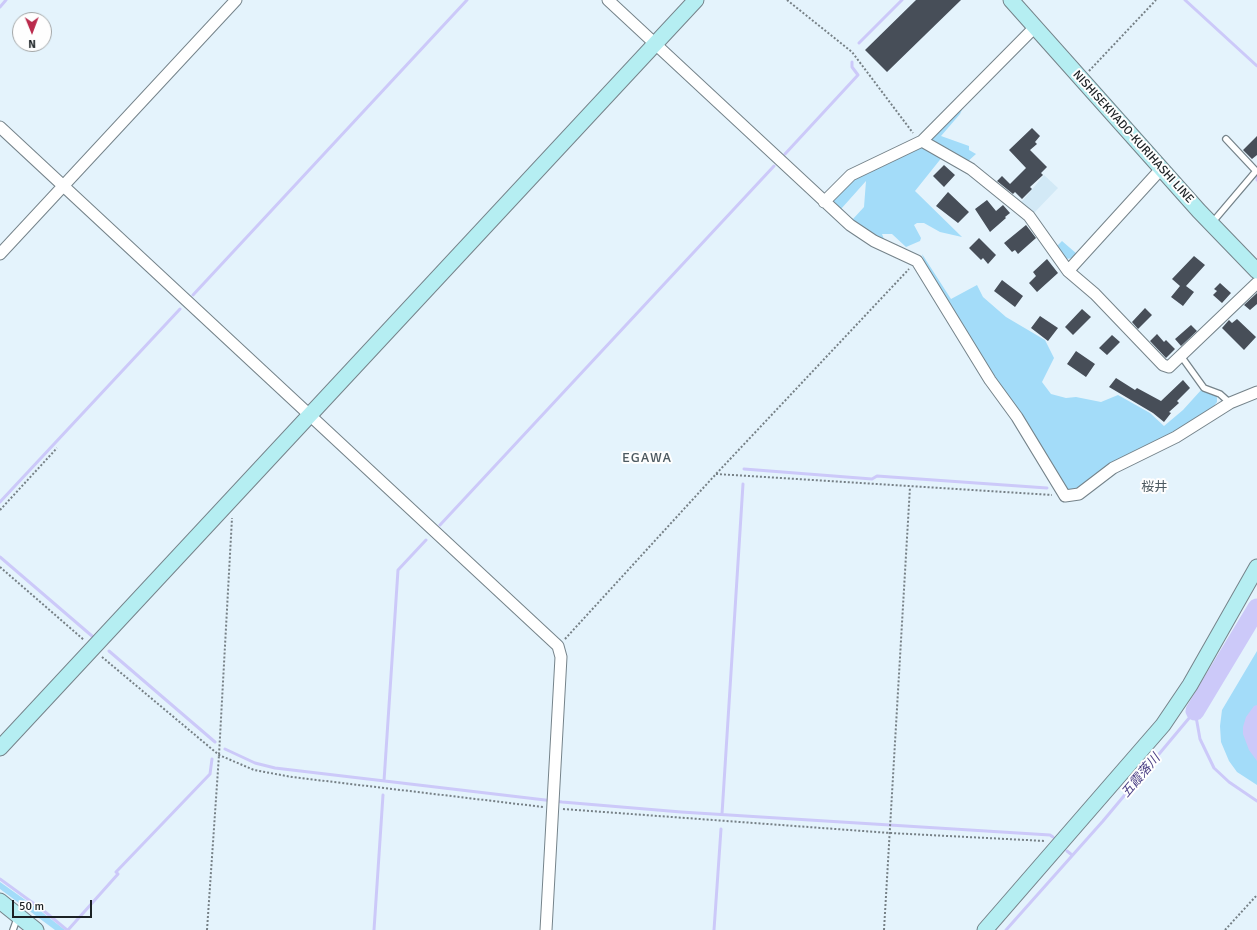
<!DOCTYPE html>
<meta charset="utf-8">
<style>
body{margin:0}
#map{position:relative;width:1257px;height:930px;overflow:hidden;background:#e4f3fc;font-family:Signika,sans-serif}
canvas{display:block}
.north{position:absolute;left:12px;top:12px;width:40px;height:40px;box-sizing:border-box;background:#fefefe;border:1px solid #a3a6a7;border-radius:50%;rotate:179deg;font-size:11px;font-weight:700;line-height:16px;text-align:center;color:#1b2124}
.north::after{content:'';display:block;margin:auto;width:14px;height:18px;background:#ba2a4c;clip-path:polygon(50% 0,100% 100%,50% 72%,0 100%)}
.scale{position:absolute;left:12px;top:900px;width:80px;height:18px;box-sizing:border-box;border:2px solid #1b2124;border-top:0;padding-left:5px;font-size:12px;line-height:14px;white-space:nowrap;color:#1b2124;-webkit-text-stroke:3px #fefefe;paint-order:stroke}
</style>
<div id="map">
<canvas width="1257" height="930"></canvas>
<div class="north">N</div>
<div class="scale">50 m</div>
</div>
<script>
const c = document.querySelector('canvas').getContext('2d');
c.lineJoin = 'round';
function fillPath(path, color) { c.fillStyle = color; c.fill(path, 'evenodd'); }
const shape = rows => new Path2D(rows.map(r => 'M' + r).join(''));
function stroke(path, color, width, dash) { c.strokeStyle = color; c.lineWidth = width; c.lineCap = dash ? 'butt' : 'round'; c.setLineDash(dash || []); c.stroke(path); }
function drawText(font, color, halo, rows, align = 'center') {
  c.font = font + ' Signika,"Noto Sans JP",sans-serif'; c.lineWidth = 4; c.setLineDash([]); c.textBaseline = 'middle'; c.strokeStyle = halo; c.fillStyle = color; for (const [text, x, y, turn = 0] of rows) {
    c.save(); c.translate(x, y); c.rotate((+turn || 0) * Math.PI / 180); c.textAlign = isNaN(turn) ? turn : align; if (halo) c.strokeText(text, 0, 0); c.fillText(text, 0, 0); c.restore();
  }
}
const built = shape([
 [1044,175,1058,188,1033,214,1019,205]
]);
const green = shape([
 [966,101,960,114,941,136,969,146,969,150,976,154,966,163,931,139],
 [918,147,926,148,943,156,915,191,962,237,940,232,924,223,917,223,914,225,921,238,920,241,906,247,892,234,882,234,886,244,876,239,832,205,833,197,849,181],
 [866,181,864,207,853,219,846,215,841,209],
 [1062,241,1077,254,1073,258,1066,259,1056,247],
 [922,254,951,299,977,285,983,297,1006,317,1045,340,1054,358,1042,382,1051,394,1066,398,1076,397,1101,402,1118,395,1150,413,1164,426,1183,410,1202,389,1217,395,1217,402,1213,407,1188,425,1139,449,1085,488,1071,490,1065,488,947,302,925,265],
 [1257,651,1257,785,1237,772,1229,761,1221,742,1220,726,1222,710],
 [0,882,38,909,65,930,55,930,0,889]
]);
const water = shape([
 [1257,705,1257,761,1249,750,1243,734,1243,727,1246,717,1254,706]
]);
const stream = shape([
 [1185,0,1257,66],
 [0,7,6,0],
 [859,43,902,0],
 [785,154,858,75,852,67,852,62],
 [1257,177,1257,180],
 [193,295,467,0],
 [744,469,872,479,877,476,1047,488],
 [0,502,180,309],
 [440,525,774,166],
 [0,557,92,636],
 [109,651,215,742],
 [1195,711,1200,739,1214,768,1229,782,1257,801],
 [225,749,255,763,275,768,562,802,681,812,1050,835,1053,837],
 [384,781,398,570,426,540],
 [722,814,743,484],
 [1067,851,1072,855],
 [0,879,44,911,67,930],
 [68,930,118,874,116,872,210,774,212,759],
 [374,930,383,795],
 [714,930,721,829],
 [1006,930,1103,821,1195,711]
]);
const river = shape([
 [1195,711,1257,608]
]);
const building = shape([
 [916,0,961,0,887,72,865,50],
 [1032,128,1040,136,1035,142,1037,144,1030,150,1047,167,1041,173,1043,175,1030,187,1032,189,1022,199,1015,192,1013,194,997,181,1002,176,1010,184,1026,168,1009,150],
 [1257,136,1257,155,1252,159,1243,150],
 [944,165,955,175,944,187,933,176],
 [948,192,969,212,958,223,936,206],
 [987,200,996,211,1003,205,1010,213,1005,217,1006,218,990,232,975,209],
 [1026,225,1036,238,1018,254,1015,250,1012,252,1004,243],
 [979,238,996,255,988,264,983,258,981,260,969,248],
 [1194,256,1205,265,1186,286,1194,292,1183,306,1171,297,1180,286,1172,279],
 [1047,259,1058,273,1037,292,1029,283,1036,276,1033,272],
 [1002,280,1023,296,1015,307,994,291],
 [1220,283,1231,293,1222,303,1213,295,1217,291,1214,289],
 [1257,293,1257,304,1250,310,1244,305],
 [1145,308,1152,315,1138,329,1132,322],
 [1082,309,1091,317,1073,335,1065,327],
 [1040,316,1058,328,1048,341,1031,328],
 [1237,319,1256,337,1244,350,1222,328,1229,320,1232,323],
 [1191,325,1197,331,1181,346,1175,339],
 [1157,334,1164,342,1166,340,1175,349,1166,358,1150,341],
 [1112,335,1120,342,1107,355,1099,348],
 [1076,351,1095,364,1086,377,1067,364],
 [1116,378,1135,390,1137,388,1161,401,1183,380,1190,388,1177,401,1179,403,1169,412,1171,413,1164,422,1153,413,1109,387]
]);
const path = shape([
 [787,0,852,52,913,133],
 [1089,71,1156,0],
 [716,474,1052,495],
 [0,510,57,448],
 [0,567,84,640],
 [565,639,716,474,909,269],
 [102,657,219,755,254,770,292,777,543,807],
 [563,809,890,833,1045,841],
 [207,930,219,755,232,518],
 [884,930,910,487],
 [1225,930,1257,895]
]);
const lane = shape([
 [1211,224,1256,171,1226,139],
 [1181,356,1204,388,1220,394,1230,403],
 [13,930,18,916]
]);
const street = shape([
 [608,0,850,225,874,241,917,261,990,380,1017,417,1065,496,1079,494,1113,468,1176,437,1230,403,1257,392],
 [0,127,558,646,561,657,546,930],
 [922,141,971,169,1029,216,1068,271,1095,294,1163,365,1169,367,1257,283],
 [824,202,851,175,922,141,1035,27],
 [0,254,236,0],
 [1068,271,1161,169]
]);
const secondary = shape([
 [1011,0,1199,211,1257,271],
 [0,748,696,0],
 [0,901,36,930],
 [985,930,1163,725,1190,685,1257,567]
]);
const streetNames = [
 ["NISHISEKIYADO-KURIHASHI LINE",1133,137,48]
];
const neighbourhoodNames = [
 ["桜井",1154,488]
];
const waterNames = [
 ["五霞落川",1141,776,-50]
];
const quarterNames = [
 ["EGAWA",647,458]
];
fillPath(built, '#d2e9f6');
fillPath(green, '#a3dcf9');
fillPath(water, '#ccc9f9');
stroke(stream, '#ccc9f9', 3);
stroke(river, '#ccc9f9', 19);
fillPath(building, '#474e58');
stroke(lane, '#75838a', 8);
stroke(street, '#75838a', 13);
stroke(secondary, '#75838a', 17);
stroke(path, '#768086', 2, [2, 2]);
stroke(lane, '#fff', 5.5);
stroke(street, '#fff', 11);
stroke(secondary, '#b5eef2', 15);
drawText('12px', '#1b2124', '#fefefe', streetNames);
drawText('13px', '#4d5a61', '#fefefe', neighbourhoodNames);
drawText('italic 13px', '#493e84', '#fefefe', waterNames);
c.letterSpacing = '1px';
drawText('14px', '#4d5a61', '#fefefe', quarterNames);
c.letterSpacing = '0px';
</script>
